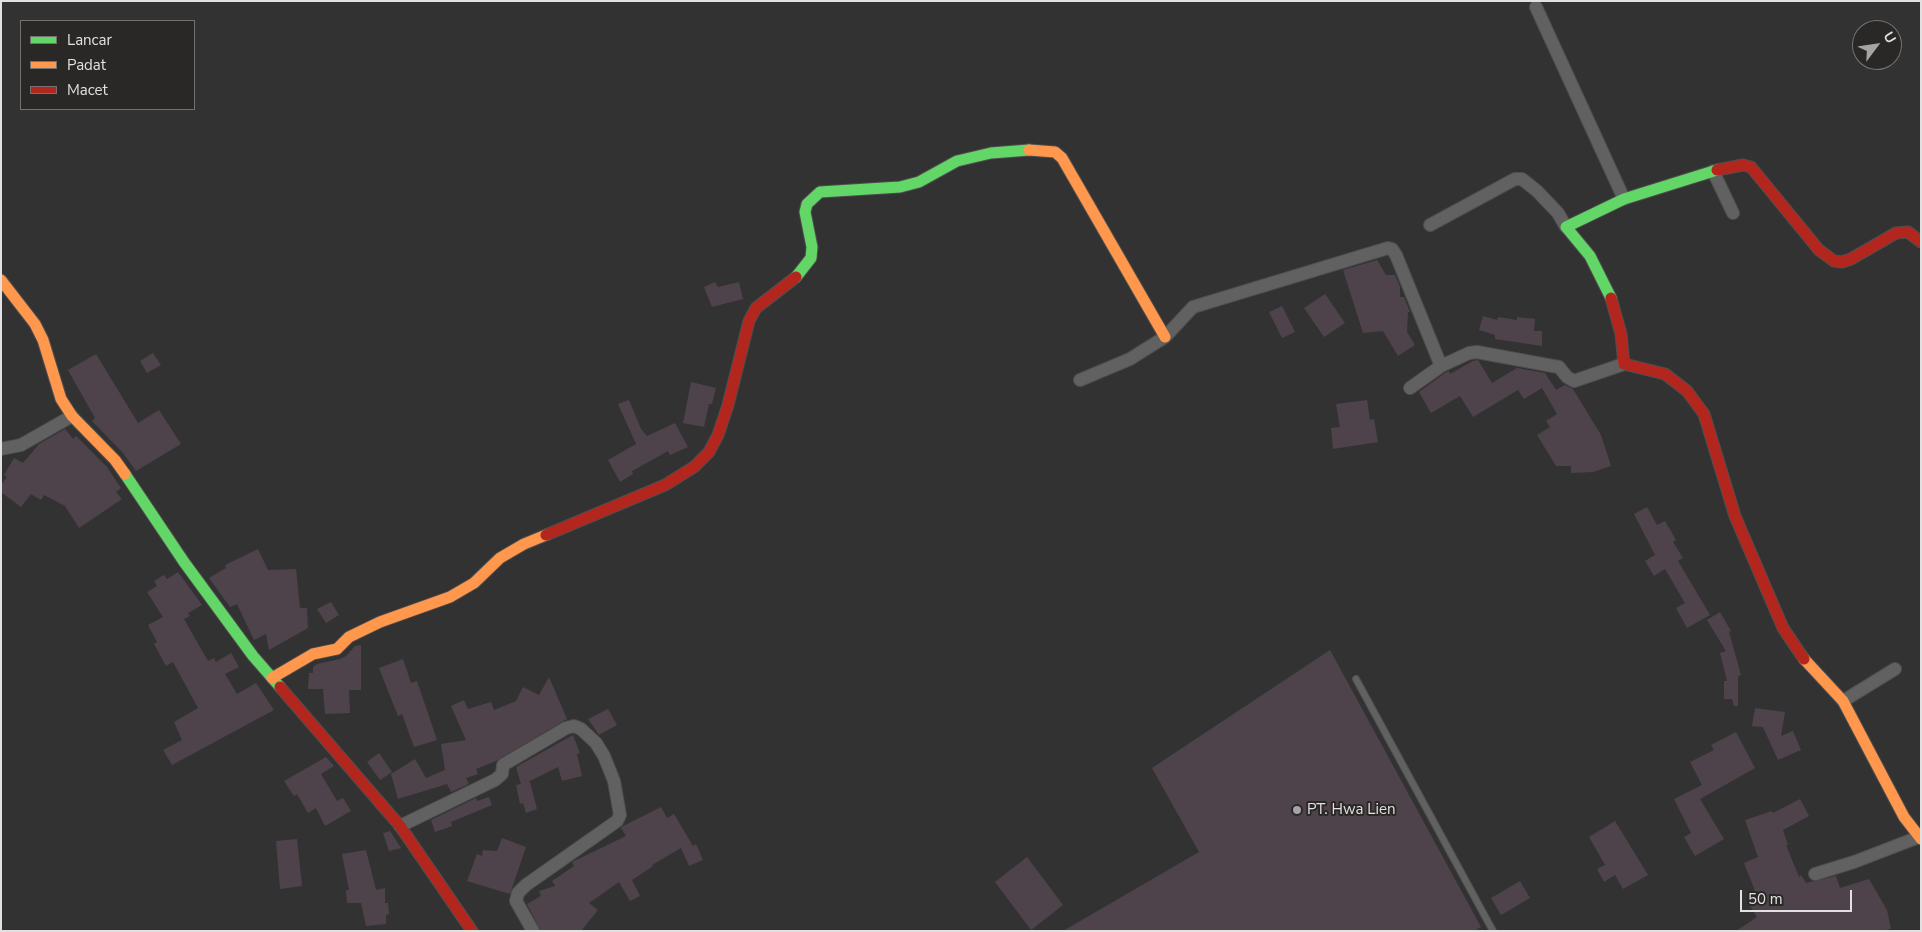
<!DOCTYPE html>
<style>
body{margin:0}
#map{position:relative;width:1922px;height:932px;overflow:hidden;background:#333232;font-family:"Nunito Sans",sans-serif}
canvas{display:block}
.frame{position:absolute;inset:0;border:2px solid #e2e0e0;pointer-events:none}
.legend{position:absolute;left:20px;top:20px;width:175px;height:90px;box-sizing:border-box;background:#2a2727;border:1px solid #747171;margin:0;padding:6px 9px;list-style:none;font-size:15px;color:#e2e0e0}
.legend li{display:flex;align-items:center;gap:10px;height:25px}
.legend b{width:25px;border:1px solid #747171}
.north{position:absolute;left:1852px;top:20px;width:50px;height:50px;box-sizing:border-box;background:#2a2727;border:1px solid #747171;border-radius:50%;rotate:59deg;font-size:14px;font-weight:700;line-height:20px;text-align:center;color:#e2e0e0}
.north::after{content:'';display:block;margin:auto;width:18px;height:22px;background:#a5a3a3;clip-path:polygon(50% 0,100% 100%,50% 72%,0 100%)}
.scale{position:absolute;left:1740px;top:890px;width:112px;height:22px;box-sizing:border-box;border:2px solid #e2e0e0;border-top:0;padding-left:6px;font-size:15px;line-height:18px;white-space:nowrap;color:#e2e0e0;-webkit-text-stroke:4px #2a2727;paint-order:stroke}
</style>
<div id="map">
<canvas width="1922" height="932"></canvas>
<div class="frame"></div>
<ul class="legend">
<li><b style="height:6px;background:#63d668"></b>Lancar</li>
<li><b style="height:6px;background:#ff974d"></b>Padat</li>
<li><b style="height:6px;background:#b3261e"></b>Macet</li>
</ul>
<div class="north">U</div>
<div class="scale">50 m</div>
</div>
<script>
const c = document.querySelector('canvas').getContext('2d');
c.lineJoin = 'round';
function fillPath(path, color) { c.fillStyle = color; c.fill(path, 'evenodd'); }
const shape = rows => new Path2D(rows.map(r => 'M' + r).join(''));
function stroke(path, color, width, dash) { c.strokeStyle = color; c.lineWidth = width; c.lineCap = dash ? 'butt' : 'round'; c.setLineDash(dash || []); c.stroke(path); }
function drawText(font, color, halo, rows, align = 'center') {
  c.font = font + ' "Nunito Sans",sans-serif'; c.lineWidth = 4; c.setLineDash([]); c.textBaseline = 'middle'; c.strokeStyle = halo; c.fillStyle = color; for (const [text, x, y, turn = 0] of rows) {
    c.save(); c.translate(x, y); c.rotate((+turn || 0) * Math.PI / 180); c.textAlign = isNaN(turn) ? turn : align; if (halo) c.strokeText(text, 0, 0); c.fillText(text, 0, 0); c.restore();
  }
}
const building = shape([
 [1377,260,1386,275,1395,275,1400,287,1400,297,1404,297,1410,312,1408,312,1407,332,1415,345,1398,356,1383,331,1363,333,1343,270],
 [715,282,718,287,739,282,743,299,712,307,704,287],
 [1325,294,1345,323,1324,337,1304,308],
 [1282,306,1295,332,1282,338,1269,312],
 [1483,316,1497,320,1498,317,1517,320,1517,317,1535,319,1534,331,1542,331,1542,346,1495,339,1495,335,1479,330],
 [153,353,161,365,147,373,140,361],
 [96,354,138,423,159,410,181,444,136,471,123,453,92,421,95,418,68,370],
 [1478,360,1492,383,1517,368,1545,373,1556,390,1565,385,1573,389,1601,435,1611,466,1593,472,1571,473,1571,466,1556,466,1537,435,1550,427,1546,421,1557,414,1542,388,1524,399,1518,390,1473,417,1460,396,1431,413,1419,392,1445,373,1449,371,1450,374,1473,361],
 [691,382,716,388,712,404,709,404,704,427,683,423],
 [629,400,641,429,647,436,675,423,688,447,670,455,668,451,632,471,633,474,620,482,608,460,636,444,618,404],
 [1367,400,1370,420,1374,419,1378,442,1333,449,1331,428,1340,427,1336,404],
 [65,429,73,439,76,436,107,467,121,488,116,492,122,499,79,528,65,506,44,495,41,500,31,494,21,507,1,492,1,485,7,477,4,475,14,458,23,463,39,444],
 [1647,507,1657,525,1665,521,1676,540,1673,542,1683,558,1678,561,1710,615,1687,628,1676,608,1685,603,1665,569,1654,576,1645,561,1655,555,1634,514],
 [258,549,268,570,296,569,300,608,307,608,308,628,269,650,266,634,254,640,237,604,230,607,209,578,226,568,225,565],
 [178,572,202,605,188,613,190,616,184,619,208,661,214,658,216,662,231,653,239,667,225,674,237,694,256,683,274,710,172,765,163,750,182,740,174,722,198,708,173,662,166,666,154,644,157,642,148,625,163,617,147,592,157,586,154,581,164,575,167,579],
 [331,602,339,615,326,623,317,609],
 [1720,612,1731,631,1729,632,1741,675,1738,676,1738,706,1734,706,1732,699,1724,699,1724,681,1727,681,1720,653,1726,651,1707,620],
 [361,645,361,690,349,690,350,713,325,714,323,689,308,689,309,673,313,673,313,667,317,664,340,659,346,656,355,646],
 [1330,650,1481,927,1474,931,1063,931,1199,852,1152,768],
 [403,659,411,683,417,681,437,740,414,747,402,714,398,716,379,668],
 [549,677,567,719,496,761,476,769,478,774,466,778,469,784,451,792,447,784,398,799,391,774,415,759,426,778,445,770,441,744,466,740,451,706,464,700,468,709,491,702,494,710,516,701,523,687,539,695],
 [1755,708,1785,712,1781,736,1793,731,1801,750,1778,760,1763,727,1752,726],
 [608,709,617,725,599,735,588,719],
 [1736,732,1755,768,1700,799,1724,839,1695,856,1684,837,1691,833,1674,799,1702,785,1690,762,1714,750,1711,745],
 [573,735,580,753,577,754,582,776,562,781,558,767,528,782,530,782,537,809,526,813,523,803,520,804,516,785,521,784,516,767],
 [379,753,392,772,380,780,367,762],
 [326,757,334,766,321,774,337,801,343,798,351,811,325,826,316,808,308,813,297,794,294,796,284,781],
 [489,797,492,805,451,822,452,826,435,832,431,820,476,798,477,801],
 [1800,799,1809,816,1783,830,1788,845,1786,845,1799,877,1801,875,1806,883,1836,876,1840,888,1869,879,1887,910,1891,929,1880,931,1736,931,1757,917,1750,906,1759,901,1744,863,1758,857,1745,820,1772,811,1773,813],
 [661,807,667,818,674,814,693,846,696,844,703,860,689,866,681,848,652,865,653,866,632,880,640,896,630,901,619,882,589,903,598,910,581,931,541,931,527,904,541,896,539,891,555,886,552,881,574,866,572,862,626,836,621,828,623,826],
 [1615,821,1648,875,1623,889,1615,875,1604,882,1597,869,1605,865,1589,837],
 [390,831,401,848,389,851,383,833],
 [502,838,526,847,510,894,467,881,477,854,482,856,483,850,497,851],
 [297,839,302,886,280,889,276,841],
 [366,850,376,890,385,888,385,903,388,903,389,914,386,915,386,924,366,926,361,903,347,903,346,890,349,890,342,854],
 [1027,857,1063,905,1031,930,995,882],
 [1520,881,1530,898,1501,915,1491,898]
]);
const lane = shape([
 [1356,679,1493,931]
]);
const street = shape([
 [1536,7,1624,199],
 [1713,171,1733,213],
 [1430,225,1515,179,1522,179,1537,191,1558,213,1566,227],
 [1080,380,1130,359,1165,337,1193,307,1388,248,1392,249,1396,255,1441,366],
 [1410,388,1441,366,1469,353,1477,352,1553,366,1559,367,1567,377,1574,381,1624,364],
 [1,449,21,445,72,416],
 [1843,701,1895,669],
 [400,826,495,780,502,774,503,765,566,728,574,726,581,729,596,743,604,756,614,781,620,815,617,821,526,885,518,893,516,901,533,931],
 [1815,874,1854,862,1919,837]
]);
const fast = shape([
 [796,277,811,258,812,247,805,212,807,204,820,192,900,187,919,182,957,161,991,153,1029,150],
 [1611,298,1590,256,1566,227,1624,199,1717,170],
 [125,474,184,562,253,656,280,687]
]);
const slow = shape([
 [1029,150,1055,152,1062,158,1165,337],
 [1,280,35,324,43,340,61,399,72,416,115,460,125,474],
 [1804,659,1843,701,1904,817,1921,839],
 [272,678,313,654,337,649,349,637,380,622,450,597,474,583,500,558,524,544,546,535]
]);
const jam = shape([
 [1717,170,1743,165,1751,167,1819,250,1834,261,1842,262,1851,259,1896,233,1908,232,1921,242],
 [1611,298,1621,334,1624,364,1665,374,1687,391,1704,414,1735,516,1783,628,1804,659],
 [546,535,665,485,694,467,709,452,718,435,728,405,749,321,756,308,796,277],
 [280,687,400,826,472,931]
]);
const markers = [
 [1297,810,5,"#a5a3a3"]
];
const poiNames = [
 ["PT. Hwa Lien",1307,810]
];
fillPath(building, '#4e434b');
stroke(lane, '#4f4e4e', 8);
stroke(street, '#4f4e4e', 14);
stroke(fast, '#4f4e4e', 13);
stroke(slow, '#4f4e4e', 13);
stroke(jam, '#4f4e4e', 13);
stroke(lane, '#626161', 6);
stroke(street, '#626161', 12);
stroke(fast, '#63d668', 11);
stroke(slow, '#ff974d', 11);
stroke(jam, '#b3261e', 11);
for (const [x, y, r, color] of markers) { const dot = new Path2D(); dot.arc(x, y, r, 0, 2 * Math.PI); c.fillStyle = color; c.fill(dot); stroke(dot, '#2a2727', 2); }
drawText('15px', '#e2e0e0', '#2a2727', poiNames, 'left');
</script>
